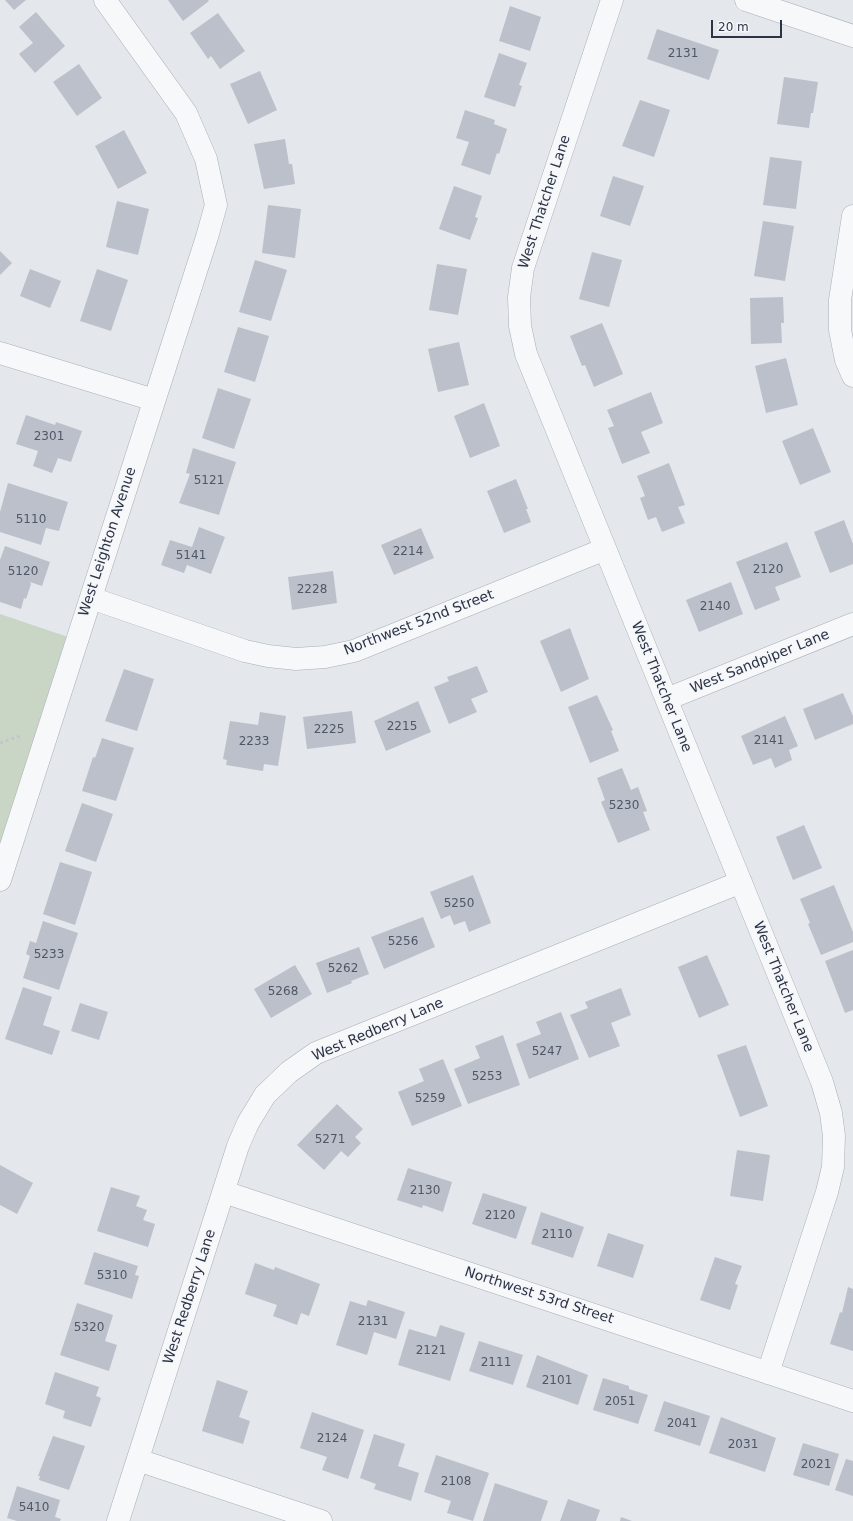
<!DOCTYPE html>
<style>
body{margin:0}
#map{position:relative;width:853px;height:1521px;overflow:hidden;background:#e4e7ec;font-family:"DejaVu Sans",sans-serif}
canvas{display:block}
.scale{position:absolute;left:711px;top:20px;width:71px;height:18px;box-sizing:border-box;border:2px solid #2b3445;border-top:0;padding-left:5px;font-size:12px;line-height:14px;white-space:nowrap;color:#2b3445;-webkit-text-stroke:3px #f4f6f9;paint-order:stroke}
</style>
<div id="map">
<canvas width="853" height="1521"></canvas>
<div class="scale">20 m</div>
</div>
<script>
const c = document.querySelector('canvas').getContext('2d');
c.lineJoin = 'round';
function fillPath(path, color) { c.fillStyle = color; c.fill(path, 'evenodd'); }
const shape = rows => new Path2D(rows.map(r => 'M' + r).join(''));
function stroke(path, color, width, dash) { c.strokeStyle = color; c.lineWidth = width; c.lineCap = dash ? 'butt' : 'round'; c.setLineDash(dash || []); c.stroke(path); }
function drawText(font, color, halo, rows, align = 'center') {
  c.font = font + ' "DejaVu Sans",sans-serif'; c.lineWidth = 3; c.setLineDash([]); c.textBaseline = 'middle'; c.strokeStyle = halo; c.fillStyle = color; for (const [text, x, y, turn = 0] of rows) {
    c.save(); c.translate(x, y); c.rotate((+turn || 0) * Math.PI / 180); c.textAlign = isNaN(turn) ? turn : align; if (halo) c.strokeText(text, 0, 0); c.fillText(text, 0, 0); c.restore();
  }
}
const green = shape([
 [0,614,77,640,0,880]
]);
const building = shape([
 [5,0,26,0,14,10],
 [168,0,208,0,209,1,183,21],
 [510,6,541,17,530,51,499,41],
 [36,12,65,46,35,73,19,54,33,43,19,27],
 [218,13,245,51,220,69,211,56,208,59,190,33],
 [657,29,719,50,709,80,647,59],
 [499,53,527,63,519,85,522,86,515,107,484,97],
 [79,64,102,98,77,116,53,82],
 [260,71,277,110,248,124,230,84],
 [784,77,818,82,813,113,811,113,809,128,777,124],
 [640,100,670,110,654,157,622,146],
 [465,110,495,120,494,124,507,129,499,154,497,153,490,175,461,165,469,142,456,138],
 [124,130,147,173,118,189,95,146],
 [285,139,289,164,292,164,295,184,264,189,254,144],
 [770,157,802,161,796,209,763,205],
 [613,176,644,186,630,226,600,216],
 [454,186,482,196,475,217,478,218,470,240,439,229],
 [117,201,149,209,138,255,106,247],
 [268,205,301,209,295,258,262,253],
 [763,221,794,226,785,281,754,276],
 [0,251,12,263,0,275],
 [592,252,622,260,609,307,579,299],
 [255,260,287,270,271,321,239,312],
 [437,264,467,269,458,315,429,310],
 [30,269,61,281,50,308,20,296],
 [97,269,128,280,111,331,80,321],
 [783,297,784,323,781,323,782,343,751,344,750,298],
 [602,323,623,374,594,387,585,365,582,366,570,336],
 [238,327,269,336,255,382,224,372],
 [459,342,469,385,438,392,428,349],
 [786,358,798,405,766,413,755,366],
 [218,388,251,399,234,449,202,438],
 [651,392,663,423,641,432,650,453,622,464,608,428,614,426,607,410],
 [484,403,500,446,470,458,454,416],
 [26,415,55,425,56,422,82,431,71,462,58,458,52,473,33,466,38,451,16,444],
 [813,428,831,472,800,485,782,441],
 [193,448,236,462,219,515,179,503,190,474,186,473],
 [669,463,685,505,678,507,685,523,662,532,656,517,648,520,640,498,645,496,637,476],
 [516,479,528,509,526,509,531,522,504,533,487,491],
 [8,483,68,502,59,531,46,528,41,545,0,532,0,512],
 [844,520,853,544,853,564,830,573,814,532],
 [199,527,225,537,211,574,187,565,184,573,161,565,170,540,192,547],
 [421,528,434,558,394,575,381,545],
 [787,542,801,577,775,587,780,600,755,610,736,562],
 [5,546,50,562,42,586,30,582,31,584,26,599,24,598,21,609,0,602,0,560],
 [333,571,337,603,292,610,288,577],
 [731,582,743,614,699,632,686,600],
 [570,628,589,679,561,692,540,641],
 [477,666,488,692,471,699,477,712,449,724,434,687,449,681,447,677],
 [124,669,154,679,137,731,105,721],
 [843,693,853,716,853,724,815,740,803,709],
 [597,695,613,730,611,731,619,751,590,763,568,707],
 [418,701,431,732,386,751,374,721],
 [352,711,356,743,307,749,303,717],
 [260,712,286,716,278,766,264,764,263,771,226,765,227,760,223,759,230,721,258,725],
 [785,716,798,746,789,750,792,760,775,768,771,758,753,765,741,736],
 [102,738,134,748,116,801,82,791,93,757,95,758],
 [622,768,631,790,638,787,647,811,643,812,650,830,618,843,601,802,605,800,597,778],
 [82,803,113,814,96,862,65,851],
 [804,825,822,868,793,880,776,837],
 [60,862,92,872,75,925,43,914],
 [473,875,491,923,469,932,465,921,454,925,450,915,441,919,430,892],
 [834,885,853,932,853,942,821,955,808,924,810,923,800,899],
 [423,917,435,947,384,969,371,937],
 [43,921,78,933,59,990,23,978,30,956,26,954,30,941,36,943],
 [359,947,369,974,351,981,352,983,327,993,316,963],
 [853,950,853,1010,845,1013,825,961],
 [707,955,729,1005,699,1018,678,967],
 [295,965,312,994,271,1018,254,989],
 [23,987,52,997,43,1025,60,1031,52,1055,5,1039],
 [621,988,631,1015,611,1023,620,1046,589,1058,570,1015,588,1008,585,1002],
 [80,1003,108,1012,99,1040,71,1031],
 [561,1012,579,1059,529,1079,516,1044,541,1034,536,1022],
 [503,1035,520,1085,468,1104,454,1069,480,1058,475,1046],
 [746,1045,768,1106,740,1117,717,1055],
 [443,1059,462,1106,412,1126,398,1092,424,1081,419,1069],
 [337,1104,363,1129,355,1137,361,1143,348,1157,341,1151,324,1170,297,1145],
 [737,1150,770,1155,763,1201,730,1196],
 [0,1165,33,1183,17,1214,0,1205],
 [408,1168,452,1182,443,1212,423,1205,422,1208,397,1200],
 [111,1187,140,1196,136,1206,147,1210,143,1220,155,1224,148,1247,97,1231],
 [483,1193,527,1207,516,1239,472,1224],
 [541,1212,584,1227,573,1258,531,1244],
 [608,1233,644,1245,633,1278,597,1266],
 [94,1252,138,1266,135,1275,139,1276,132,1299,84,1284],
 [715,1257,742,1266,735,1284,738,1285,730,1310,700,1300],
 [255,1263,274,1270,275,1267,320,1284,309,1316,301,1313,297,1325,273,1316,277,1305,245,1294],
 [848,1287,853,1289,853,1351,830,1344,840,1312,842,1313],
 [368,1300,405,1312,396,1339,374,1332,367,1355,336,1345,350,1301,366,1306],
 [77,1303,113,1315,105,1341,117,1345,109,1371,60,1355],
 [440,1325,465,1333,450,1381,398,1365,409,1329,436,1337],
 [479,1341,523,1355,513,1385,469,1371],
 [537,1355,588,1375,578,1405,526,1387],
 [55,1372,99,1387,96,1396,101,1398,91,1427,63,1418,65,1411,45,1404],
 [603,1378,629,1386,629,1389,648,1395,638,1424,593,1410],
 [217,1380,248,1391,239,1417,250,1421,243,1444,202,1431],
 [664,1401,710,1416,700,1446,654,1431],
 [312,1412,364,1430,348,1479,322,1470,327,1457,300,1448],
 [721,1417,776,1438,765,1472,709,1453],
 [374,1434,405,1444,398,1466,419,1473,411,1501,374,1489,376,1484,360,1478],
 [53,1436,85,1446,69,1490,39,1480,40,1476,38,1476],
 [803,1443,839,1454,829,1486,793,1475],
 [436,1455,489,1473,473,1521,447,1513,451,1501,424,1492],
 [846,1459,853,1461,853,1496,835,1490],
 [495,1483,548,1501,541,1521,483,1521],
 [17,1486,60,1500,55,1517,61,1519,60,1521,17,1521,7,1518],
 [568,1499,600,1510,596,1521,560,1521],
 [621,1517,632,1521,620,1521]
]);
const path = shape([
 [0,743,20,736]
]);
const minor = shape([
 [612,0,523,268,519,297,520,326,526,354,822,1082,831,1113,834,1136,833,1167,827,1192,768,1373],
 [746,0,853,36],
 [853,216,840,300,840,330,846,360,853,376],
 [0,353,154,400],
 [91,598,245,651,268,656,296,659,325,657,354,651,605,549],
 [667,699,853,624],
 [0,880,207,237,216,205,206,159,186,113,105,0],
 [224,1192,853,1401],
 [138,1460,321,1521],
 [118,1521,238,1146,248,1123,265,1095,289,1072,316,1053,741,882]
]);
const numberNames = [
 ["2131",683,54],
 ["2301",49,437],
 ["5121",209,481],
 ["5110",31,520],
 ["2214",408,552],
 ["5141",191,556],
 ["2120",768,570],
 ["5120",23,572],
 ["2228",312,590],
 ["2140",715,607],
 ["2215",402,727],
 ["2225",329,730],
 ["2141",769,741],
 ["2233",254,742],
 ["5230",624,806],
 ["5250",459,904],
 ["5256",403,942],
 ["5233",49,955],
 ["5262",343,969],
 ["5268",283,992],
 ["5247",547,1052],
 ["5253",487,1077],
 ["5259",430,1099],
 ["5271",330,1140],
 ["2130",425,1191],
 ["2120",500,1216],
 ["2110",557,1235],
 ["5310",112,1276],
 ["2131",373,1322],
 ["5320",89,1328],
 ["2121",431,1351],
 ["2111",496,1363],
 ["2101",557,1381],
 ["2051",620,1402],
 ["2041",682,1424],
 ["2124",332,1439],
 ["2031",743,1445],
 ["2021",816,1465],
 ["2108",456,1482],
 ["5410",34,1508]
];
const streetNames = [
 ["West Thatcher Lane",545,202,-72],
 ["West Leighton Avenue",108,542,-72],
 ["Northwest 52nd Street",419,623,-21],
 ["West Sandpiper Lane",760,662,-22],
 ["West Thatcher Lane",661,687,68],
 ["West Thatcher Lane",783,987,68],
 ["West Redberry Lane",378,1030,-23],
 ["Northwest 53rd Street",539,1296,18],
 ["West Redberry Lane",190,1297,-72]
];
fillPath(green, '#c9d6c5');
fillPath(building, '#bbc0ca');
stroke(minor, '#a9aeb7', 23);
stroke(path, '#c2c5cb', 2.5, [3, 3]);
stroke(minor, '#f7f8fa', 22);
drawText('12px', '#4f5766', null, numberNames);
drawText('14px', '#2b3445', '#f4f6f9', streetNames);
</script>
